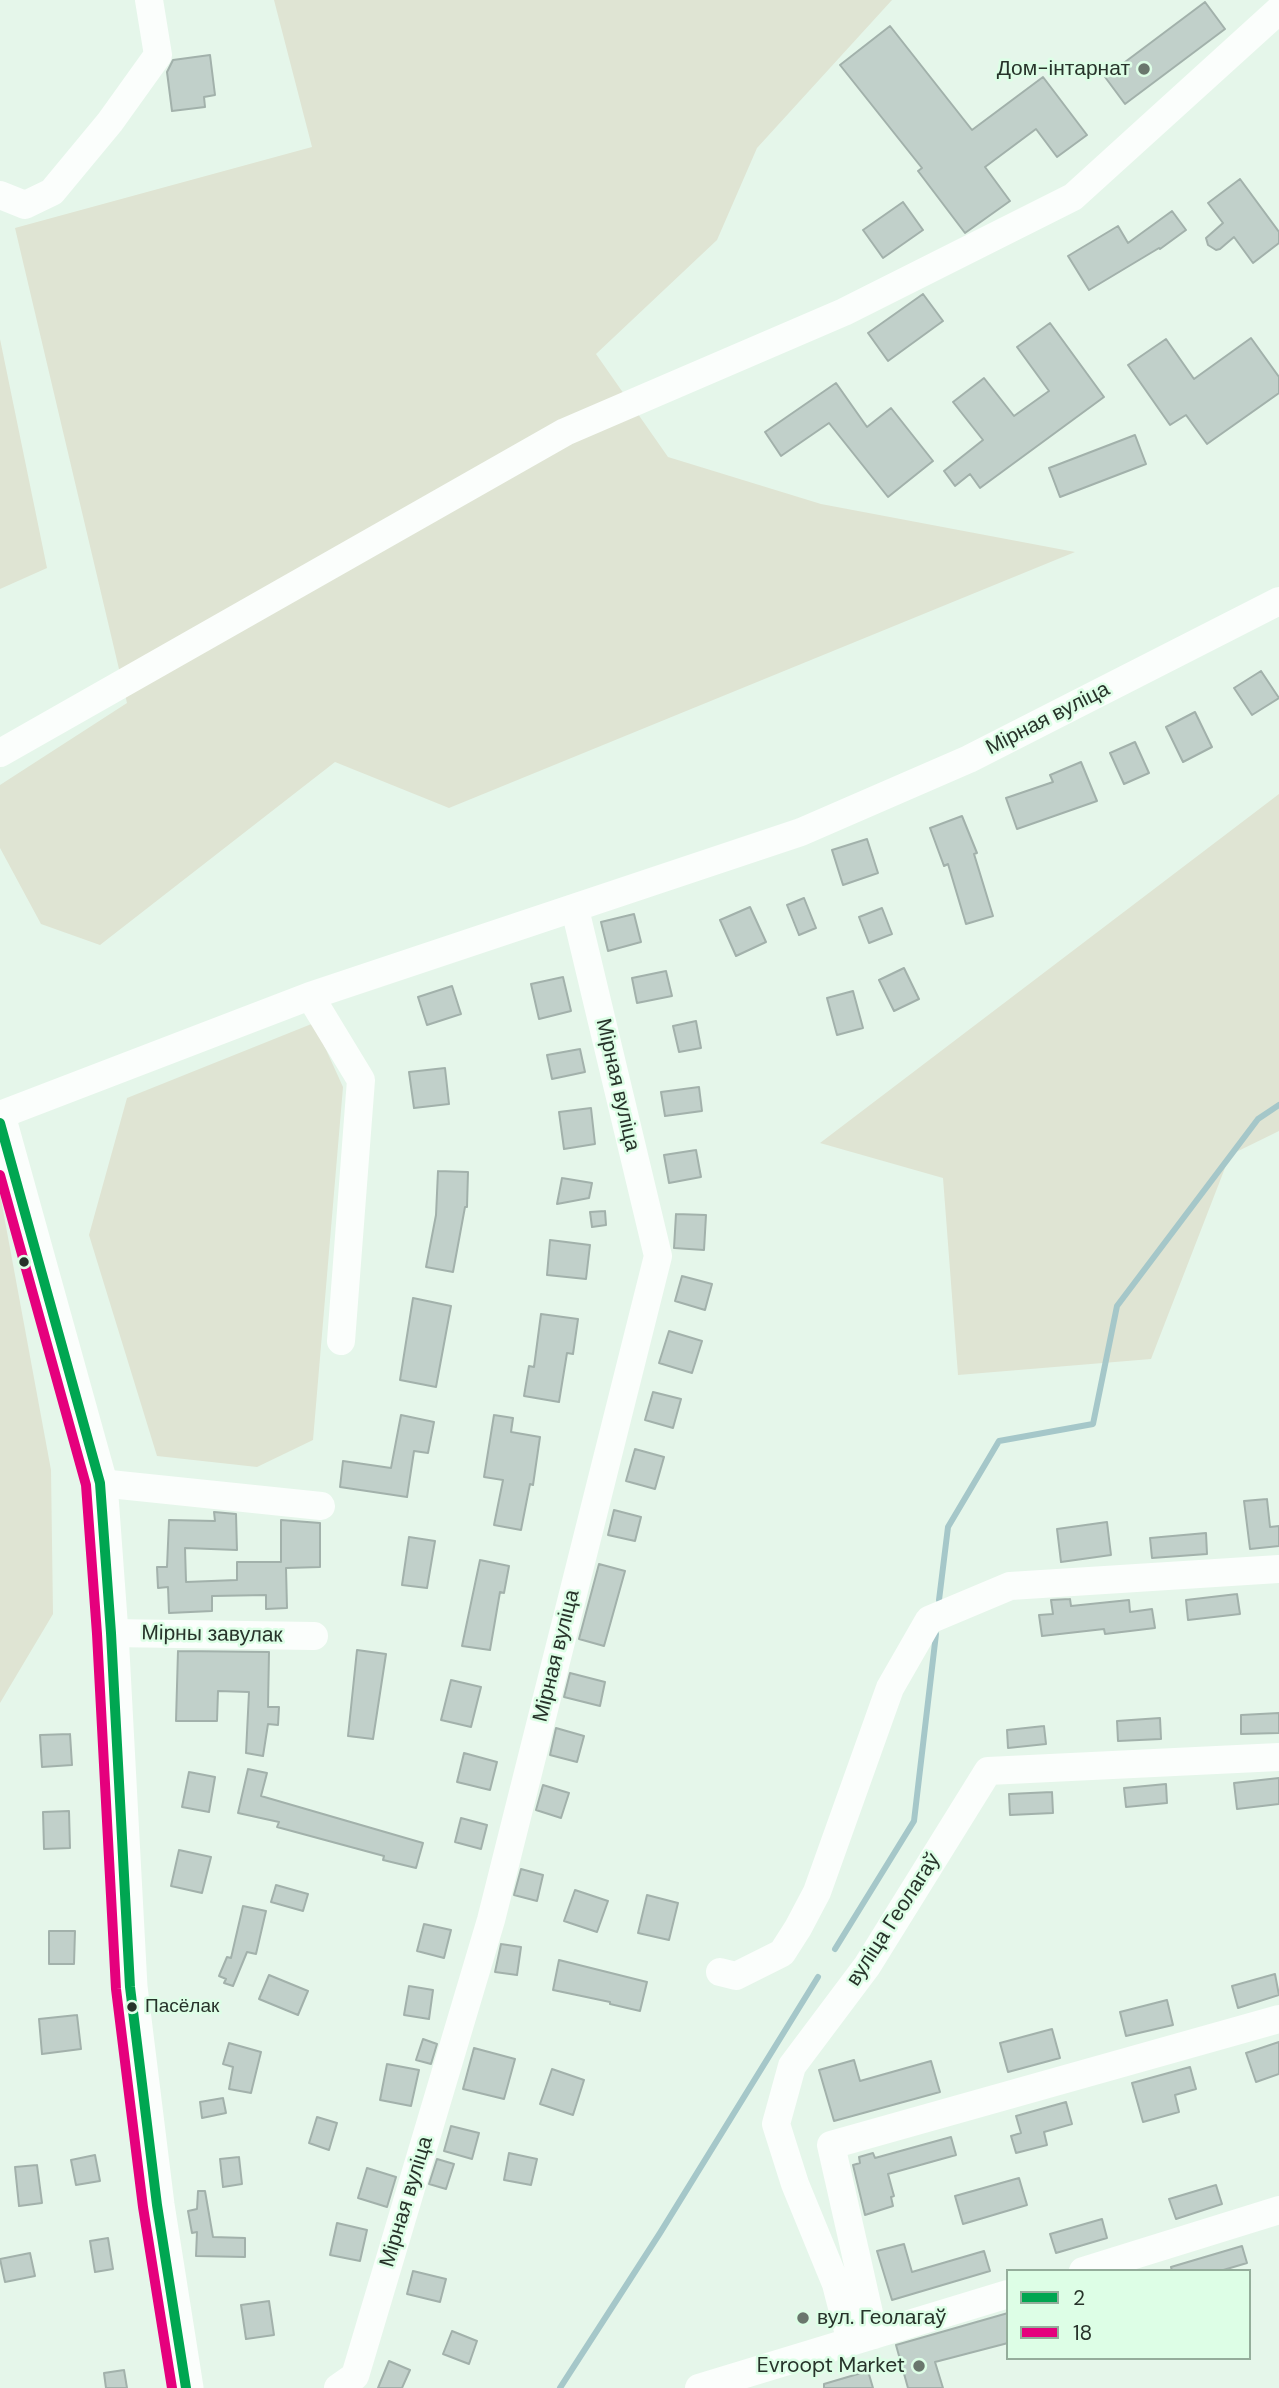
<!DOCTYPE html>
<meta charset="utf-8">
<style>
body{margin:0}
#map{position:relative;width:1279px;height:2388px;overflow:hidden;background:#e5f6ea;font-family:"DM Sans",sans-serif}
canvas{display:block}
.legend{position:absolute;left:1006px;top:2269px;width:245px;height:91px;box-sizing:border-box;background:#ddfee6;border:2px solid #94ad9b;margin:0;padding:9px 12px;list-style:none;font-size:21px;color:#27332a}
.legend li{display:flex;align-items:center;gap:14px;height:35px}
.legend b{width:35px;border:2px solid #94ad9b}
</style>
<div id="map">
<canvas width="1279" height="2388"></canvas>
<ul class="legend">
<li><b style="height:9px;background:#00a651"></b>2</li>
<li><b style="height:9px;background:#e5007d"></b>18</li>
</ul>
</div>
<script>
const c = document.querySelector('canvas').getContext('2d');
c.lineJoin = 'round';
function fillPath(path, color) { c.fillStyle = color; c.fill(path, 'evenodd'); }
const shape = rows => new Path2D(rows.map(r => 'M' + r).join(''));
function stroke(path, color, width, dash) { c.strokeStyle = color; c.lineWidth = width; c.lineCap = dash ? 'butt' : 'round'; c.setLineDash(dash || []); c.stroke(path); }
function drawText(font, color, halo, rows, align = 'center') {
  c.font = font + ' "DM Sans",sans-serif'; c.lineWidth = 5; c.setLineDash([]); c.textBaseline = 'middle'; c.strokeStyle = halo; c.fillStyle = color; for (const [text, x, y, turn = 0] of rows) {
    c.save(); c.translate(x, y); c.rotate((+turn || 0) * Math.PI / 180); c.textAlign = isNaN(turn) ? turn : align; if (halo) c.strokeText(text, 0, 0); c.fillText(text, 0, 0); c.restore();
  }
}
const green = shape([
 [274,0,892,0,757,148,717,240,596,354,668,457,821,504,1075,552,449,808,335,762,100,945,41,924,0,848,0,785,127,703,15,228,312,147],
 [0,339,47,568,0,589],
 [1279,794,1279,1131,1230,1155,1151,1359,958,1375,943,1178,820,1143],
 [314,1023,343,1087,313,1440,257,1467,157,1456,89,1235,127,1098],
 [0,1194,51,1470,53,1614,0,1703]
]);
const stream = shape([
 [939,1600,948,1527,999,1441,1093,1424,1117,1306,1258,1119,1279,1105],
 [835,1949,914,1821,936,1634],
 [560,2388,660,2233,818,1977]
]);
const building = shape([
 [1205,2,1225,29,1125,104,1105,77,1205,2],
 [890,26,972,130,1043,77,1087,135,1057,157,1036,129,985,167,1010,201,965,233,918,171,922,168,840,65,890,26],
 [210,55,215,95,204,97,205,107,172,111,167,72,173,60,210,55],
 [1240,179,1279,232,1279,243,1253,263,1234,237,1220,249,1216,250,1208,245,1206,238,1223,223,1208,203,1240,179],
 [903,202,923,230,883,258,863,230,903,202],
 [1172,211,1186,230,1160,249,1159,248,1089,290,1068,256,1118,226,1128,243,1172,211],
 [923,294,943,321,888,361,868,333,923,294],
 [1050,323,1104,397,980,488,970,474,955,486,944,471,983,440,953,402,984,378,1014,416,1049,391,1017,347,1050,323],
 [1251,338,1279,377,1279,393,1207,444,1186,415,1170,425,1128,365,1166,339,1194,379,1251,338],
 [836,383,867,427,891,408,933,461,888,497,829,423,781,456,765,432,836,383],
 [1135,435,1146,464,1060,497,1049,468,1135,435],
 [1261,671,1279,698,1252,715,1234,688,1261,671],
 [1195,712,1212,747,1183,762,1166,727,1195,712],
 [1135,742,1149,773,1124,784,1110,753,1135,742],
 [1081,762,1097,801,1017,829,1006,798,1053,782,1050,775,1081,762],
 [962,816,977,853,974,854,993,916,966,924,948,864,944,866,930,828,962,816],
 [867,839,878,873,843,885,832,850,867,839],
 [804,898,816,928,799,935,787,905,804,898],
 [750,907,766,942,736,956,720,920,750,907],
 [882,908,892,934,869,943,859,917,882,908],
 [634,914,641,942,608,951,601,922,634,914],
 [904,968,919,999,894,1011,879,980,904,968],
 [666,971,672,996,637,1003,632,978,666,971],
 [563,977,571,1011,539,1019,531,984,563,977],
 [452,986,461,1014,427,1025,418,997,452,986],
 [853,991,863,1028,837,1035,827,998,853,991],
 [696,1021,701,1048,679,1052,673,1026,696,1021],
 [580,1049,585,1072,552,1079,547,1055,580,1049],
 [445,1068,449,1104,414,1108,409,1072,445,1068],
 [699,1087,702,1111,665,1116,661,1092,699,1087],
 [591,1108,595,1144,564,1149,559,1112,591,1108],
 [696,1150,701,1177,669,1183,664,1155,696,1150],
 [438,1171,468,1172,467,1207,465,1207,453,1272,426,1267,436,1215,438,1171],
 [562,1178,592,1183,589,1198,557,1204,562,1178],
 [605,1211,606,1225,592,1227,590,1212,605,1211],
 [676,1214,706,1215,704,1250,674,1248,676,1214],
 [550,1240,590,1245,586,1279,547,1275,550,1240],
 [682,1276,712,1284,705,1310,675,1301,682,1276],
 [413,1298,451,1306,436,1387,400,1380,413,1298],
 [541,1314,578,1319,573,1354,567,1353,559,1402,524,1396,529,1366,534,1367,541,1314],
 [669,1331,702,1341,692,1373,659,1363,669,1331],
 [653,1392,681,1399,673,1428,645,1420,653,1392],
 [401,1415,434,1422,428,1453,414,1451,407,1497,340,1487,343,1461,391,1468,401,1415],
 [494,1415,513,1418,511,1432,540,1437,533,1485,530,1484,521,1530,494,1525,503,1480,484,1477,494,1415],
 [635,1449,664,1457,655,1489,626,1481,635,1449],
 [1267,1499,1270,1527,1279,1526,1279,1546,1250,1549,1244,1501,1267,1499],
 [614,1510,641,1517,635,1541,608,1535,614,1510],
 [214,1512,236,1514,237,1550,185,1548,186,1582,237,1580,237,1562,281,1562,281,1520,320,1523,320,1567,286,1568,287,1608,266,1609,266,1595,212,1596,212,1611,169,1613,168,1587,158,1588,157,1567,167,1567,169,1520,215,1521,214,1512],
 [1107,1522,1111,1555,1061,1562,1057,1529,1107,1522],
 [1206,1533,1207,1554,1152,1558,1150,1538,1206,1533],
 [409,1537,435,1541,427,1588,402,1585,409,1537],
 [480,1560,509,1566,504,1593,500,1592,490,1650,462,1646,480,1560],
 [599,1564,625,1571,604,1646,579,1639,599,1564],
 [1237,1594,1240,1614,1188,1620,1186,1600,1237,1594],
 [1070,1599,1071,1606,1129,1600,1130,1612,1152,1609,1155,1628,1105,1634,1104,1629,1042,1636,1039,1615,1053,1614,1051,1600,1070,1599],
 [357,1650,386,1654,373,1739,348,1736,357,1650],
 [178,1651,269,1652,268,1707,279,1707,278,1725,268,1724,263,1756,246,1753,249,1692,218,1691,217,1721,176,1721,178,1651],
 [570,1673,605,1682,600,1706,564,1697,570,1673],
 [451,1680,481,1687,471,1727,441,1720,451,1680],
 [1279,1713,1279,1733,1241,1734,1241,1715,1279,1713],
 [1160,1718,1161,1739,1118,1741,1117,1721,1160,1718],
 [1044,1726,1046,1744,1008,1748,1007,1730,1044,1726],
 [556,1728,584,1736,577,1762,550,1755,556,1728],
 [70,1734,72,1765,42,1767,40,1735,70,1734],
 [464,1753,497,1762,490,1790,457,1782,464,1753],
 [248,1769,267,1773,261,1796,423,1843,416,1868,383,1860,384,1856,277,1827,279,1822,238,1813,248,1769],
 [189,1772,215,1777,209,1812,182,1807,189,1772],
 [1279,1778,1279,1804,1237,1809,1234,1783,1279,1778],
 [1166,1784,1167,1803,1126,1807,1124,1788,1166,1784],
 [543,1785,569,1793,561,1818,536,1810,543,1785],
 [1052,1792,1053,1813,1010,1815,1009,1794,1052,1792],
 [69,1811,70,1848,44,1849,43,1812,69,1811],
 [461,1818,487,1825,481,1849,455,1842,461,1818],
 [179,1850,211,1857,202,1893,171,1886,179,1850],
 [521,1869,543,1875,537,1901,514,1895,521,1869],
 [276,1885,308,1894,303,1911,271,1902,276,1885],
 [575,1890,608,1901,597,1932,564,1921,575,1890],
 [647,1895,678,1903,669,1940,638,1933,647,1895],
 [243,1906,266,1911,256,1954,247,1952,233,1986,224,1983,226,1979,219,1976,227,1957,231,1958,243,1906],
 [424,1924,451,1930,444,1958,417,1951,424,1924],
 [49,1931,75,1931,74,1964,49,1964,49,1931],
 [501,1944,521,1947,517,1975,495,1972,501,1944],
 [559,1960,647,1982,640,2011,610,2004,610,2002,553,1990,559,1960],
 [1275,1974,1279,1995,1238,2008,1232,1986,1275,1974],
 [269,1975,308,1991,298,2015,259,1999,269,1975],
 [409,1986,433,1990,429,2019,404,2015,409,1986],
 [1167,2000,1173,2025,1126,2036,1120,2012,1167,2000],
 [77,2015,81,2049,42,2054,39,2019,77,2015],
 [1052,2029,1060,2058,1008,2072,1000,2043,1052,2029],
 [423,2039,437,2044,431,2064,416,2060,423,2039],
 [1279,2042,1279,2074,1256,2082,1246,2053,1279,2042],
 [229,2043,261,2052,251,2093,229,2089,233,2067,223,2064,229,2043],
 [474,2048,515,2059,504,2099,463,2089,474,2048],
 [854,2060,860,2081,931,2061,940,2092,834,2121,819,2070,854,2060],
 [387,2064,419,2070,411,2106,380,2100,387,2064],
 [1190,2067,1196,2089,1175,2095,1179,2112,1143,2122,1132,2083,1190,2067],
 [552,2069,584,2080,573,2115,540,2104,552,2069],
 [223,2098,226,2113,202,2118,200,2102,223,2098],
 [1066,2102,1072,2124,1044,2132,1047,2145,1016,2153,1011,2136,1021,2133,1016,2116,1066,2102],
 [317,2117,337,2123,329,2150,309,2143,317,2117],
 [451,2126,479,2133,472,2159,444,2151,451,2126],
 [951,2137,956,2155,888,2174,894,2196,891,2197,893,2206,865,2215,853,2165,860,2163,859,2157,873,2153,875,2158,951,2137],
 [509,2153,537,2159,531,2185,504,2180,509,2153],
 [95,2155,100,2181,76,2185,71,2160,95,2155],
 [239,2157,242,2184,223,2187,220,2159,239,2157],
 [437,2159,454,2164,446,2189,429,2184,437,2159],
 [37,2165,42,2203,19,2206,15,2167,37,2165],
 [367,2168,396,2177,387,2207,358,2198,367,2168],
 [1019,2178,1027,2205,963,2224,955,2196,1019,2178],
 [1216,2185,1222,2204,1176,2219,1169,2199,1216,2185],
 [198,2191,205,2191,213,2237,245,2238,245,2257,196,2256,197,2232,192,2233,188,2211,197,2209,198,2191],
 [1102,2219,1107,2238,1056,2253,1050,2234,1102,2219],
 [337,2223,367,2230,360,2261,330,2255,337,2223],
 [108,2238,113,2269,95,2272,90,2241,108,2238],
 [904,2244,912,2272,984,2251,990,2271,892,2300,877,2251,904,2244],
 [1242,2246,1247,2263,1220,2271,1172,2271,1171,2267,1242,2246],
 [30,2253,35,2276,5,2282,0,2259,30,2253],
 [413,2271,446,2279,440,2302,407,2294,413,2271],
 [269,2301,274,2335,246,2339,241,2305,269,2301],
 [1008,2313,1008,2343,935,2362,943,2388,908,2388,896,2345,1008,2313],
 [452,2331,477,2341,469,2364,443,2354,452,2331],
 [389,2361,410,2370,402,2388,378,2388,389,2361],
 [124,2370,127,2388,106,2388,104,2373,124,2370],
 [868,2371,873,2388,824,2388,824,2384,868,2371]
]);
const minor = shape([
 [0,195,25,205,52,192,110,122,158,55,149,0],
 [0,753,565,432,844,312,1073,197,1279,10],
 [310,996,361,1080,341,1341],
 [0,1115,310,996,801,832,969,759,1279,601],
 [100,1483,321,1506],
 [111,1633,314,1636],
 [720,1972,736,1976,782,1953,798,1928,817,1892,890,1688,929,1620,1010,1586,1279,1569],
 [1083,2271,1279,2210],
 [874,2335,831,2145,1279,2019],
 [851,2342,836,2284,795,2184,776,2124,792,2066,867,1966,988,1771,1279,1757],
 [338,2388,355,2376,491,1920,658,1256,575,909],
 [699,2388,1008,2294]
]);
const major = shape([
 [0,1123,100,1483,111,1633,130,1987,157,2205,186,2388]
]);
const bus1 = shape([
 [0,1123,100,1483,111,1633,130,1987,157,2205,186,2388]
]);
const bus2 = shape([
 [0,1175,86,1485,97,1634,116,1989,143,2207,172,2388]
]);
const markers = [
 [1144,69,7,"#6a776d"],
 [24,1262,6,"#27332a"],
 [132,2007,6,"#27332a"],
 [803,2318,7,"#6a776d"],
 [919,2366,7,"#6a776d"]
];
const busNames = [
 ["Пасёлак",145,2007]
];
const poiNames = [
 ["Дом-інтарнат",1130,69],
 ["вул. Геолагаў",817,2318,"left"],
 ["Evroopt Market",905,2366]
];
const streetNames = [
 ["Мірная вуліца",1048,719,-27],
 ["Мірная вуліца",617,1085,77],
 ["Мірны завулак",212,1635,1],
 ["Мірная вуліца",557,1656,-76],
 ["вуліца Геолагаў",894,1920,-57],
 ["Мірная вуліца",407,2202,-73]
];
fillPath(green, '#dfe4d3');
stroke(stream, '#a5c7c9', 6);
fillPath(building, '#c1d0ca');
stroke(building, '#a2b1ab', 2);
stroke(minor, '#fbfefc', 28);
stroke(major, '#fbfefc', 35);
stroke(bus1, '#00a651', 10);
stroke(bus2, '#e5007d', 10);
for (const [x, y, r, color] of markers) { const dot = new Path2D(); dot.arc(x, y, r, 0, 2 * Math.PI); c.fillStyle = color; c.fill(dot); stroke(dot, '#ddfee6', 2.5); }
drawText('19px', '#27332a', '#ddfee6', busNames, 'left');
drawText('21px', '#27332a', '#ddfee6', poiNames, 'right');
drawText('21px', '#27332a', '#ddfee6', streetNames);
</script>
